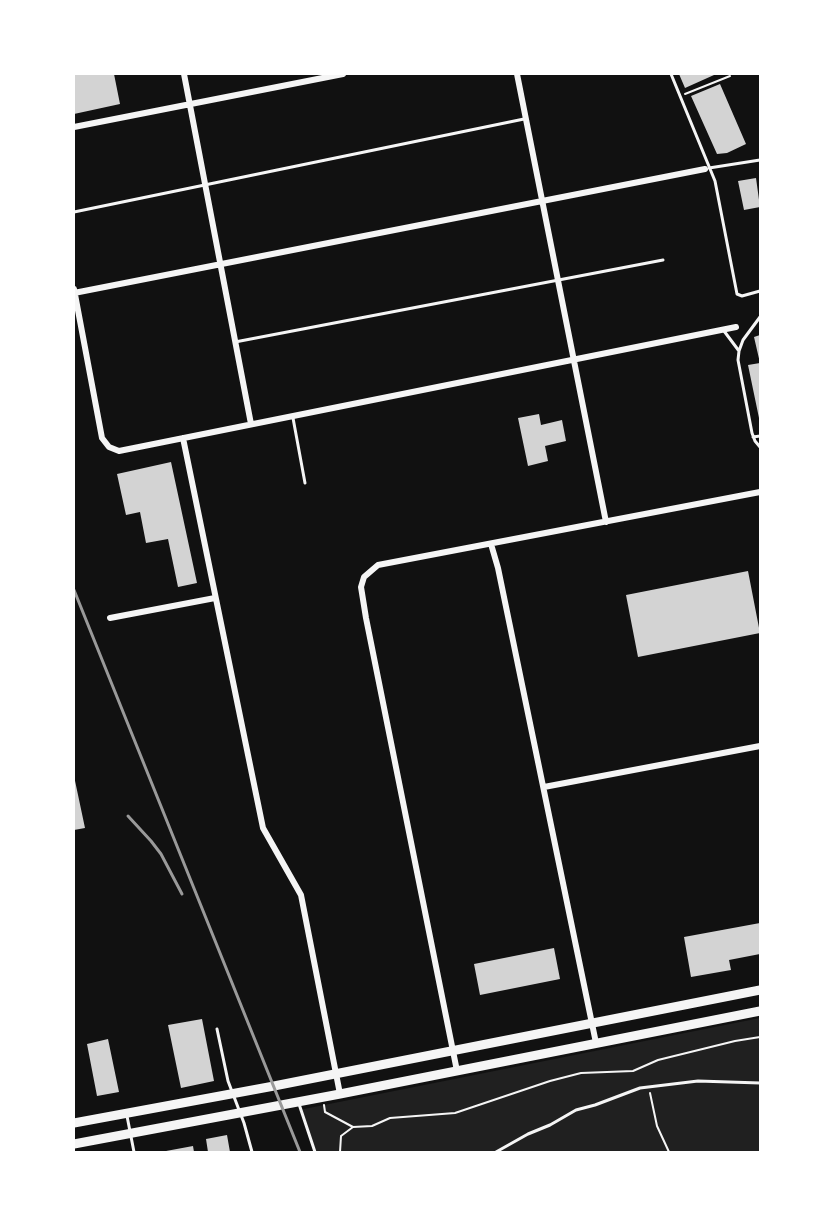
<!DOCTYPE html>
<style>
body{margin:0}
#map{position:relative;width:834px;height:1226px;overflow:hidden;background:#111;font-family:"Work Sans",sans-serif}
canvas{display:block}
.frame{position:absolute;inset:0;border:75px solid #fff;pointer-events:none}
</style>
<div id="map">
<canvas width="834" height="1226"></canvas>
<div class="frame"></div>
</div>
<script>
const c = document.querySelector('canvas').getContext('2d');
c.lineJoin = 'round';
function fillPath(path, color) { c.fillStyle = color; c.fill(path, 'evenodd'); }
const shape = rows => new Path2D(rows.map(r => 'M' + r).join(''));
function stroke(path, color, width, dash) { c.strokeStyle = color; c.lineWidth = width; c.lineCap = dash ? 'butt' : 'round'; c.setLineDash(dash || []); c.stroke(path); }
const green = shape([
 [760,1018,760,1152,317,1152,299,1110]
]);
const building = shape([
 [74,74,114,74,120,104,74,114],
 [679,74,713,74,714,75,685,88],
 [720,84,746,144,727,153,717,154,691,96],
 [756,178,760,207,744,210,738,181],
 [760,335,760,363,754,337],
 [760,363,760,418,759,418,748,365],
 [539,414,541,425,562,420,566,441,545,446,548,461,528,466,518,418],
 [171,462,197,583,178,587,168,539,146,543,140,512,126,515,117,474],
 [748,571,760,633,638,657,626,595],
 [74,776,85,828,74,830],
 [760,923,760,954,729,960,731,970,691,977,684,937],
 [554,948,560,979,480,995,474,964],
 [202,1019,214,1081,181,1088,168,1025],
 [108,1039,119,1092,97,1096,87,1044],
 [227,1135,230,1152,208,1152,206,1139],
 [193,1146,194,1152,166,1152,166,1151]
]);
const path = shape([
 [685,94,730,76],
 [650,1093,657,1126,669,1152],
 [324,1105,325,1112,353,1127,372,1126,390,1118,455,1113,550,1081,581,1073,633,1071,658,1060,735,1041,760,1037],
 [340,1152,341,1136,353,1127]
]);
const service = shape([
 [671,74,715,181,737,294,742,296,760,291],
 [709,168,760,160],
 [74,212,524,119],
 [760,317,743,340,739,351,738,360,752,433,755,441,760,447],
 [724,331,739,351],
 [235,342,663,260],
 [293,418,305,483],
 [753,437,760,436],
 [217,1029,228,1081,244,1123,252,1152],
 [299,1104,315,1152],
 [127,1116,134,1152],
 [496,1152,528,1134,550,1125,576,1110,595,1105,640,1088,698,1081,760,1083]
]);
const minor = shape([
 [184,74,251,424],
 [517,74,606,522],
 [74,127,343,74],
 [74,289,102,438,109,447,119,451,736,327],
 [74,293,705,169],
 [183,438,263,828,301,895,340,1094],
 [491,544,498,568,596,1043],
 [110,618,215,598],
 [544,787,760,746],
 [457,1071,366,618,361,587,364,577,378,565,760,492]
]);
const secondary = shape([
 [74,1123,274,1086,760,990],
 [74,1144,340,1094,760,1011]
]);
const rail = shape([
 [74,590,300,1152],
 [128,816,151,841,161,854,182,894]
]);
fillPath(green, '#202020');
fillPath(building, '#d3d3d3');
stroke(path, '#f5f5f5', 2);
stroke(service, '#f5f5f5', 3);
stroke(minor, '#f5f5f5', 6);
stroke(secondary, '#f5f5f5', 9);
stroke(rail, '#9a9a9a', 3);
</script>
